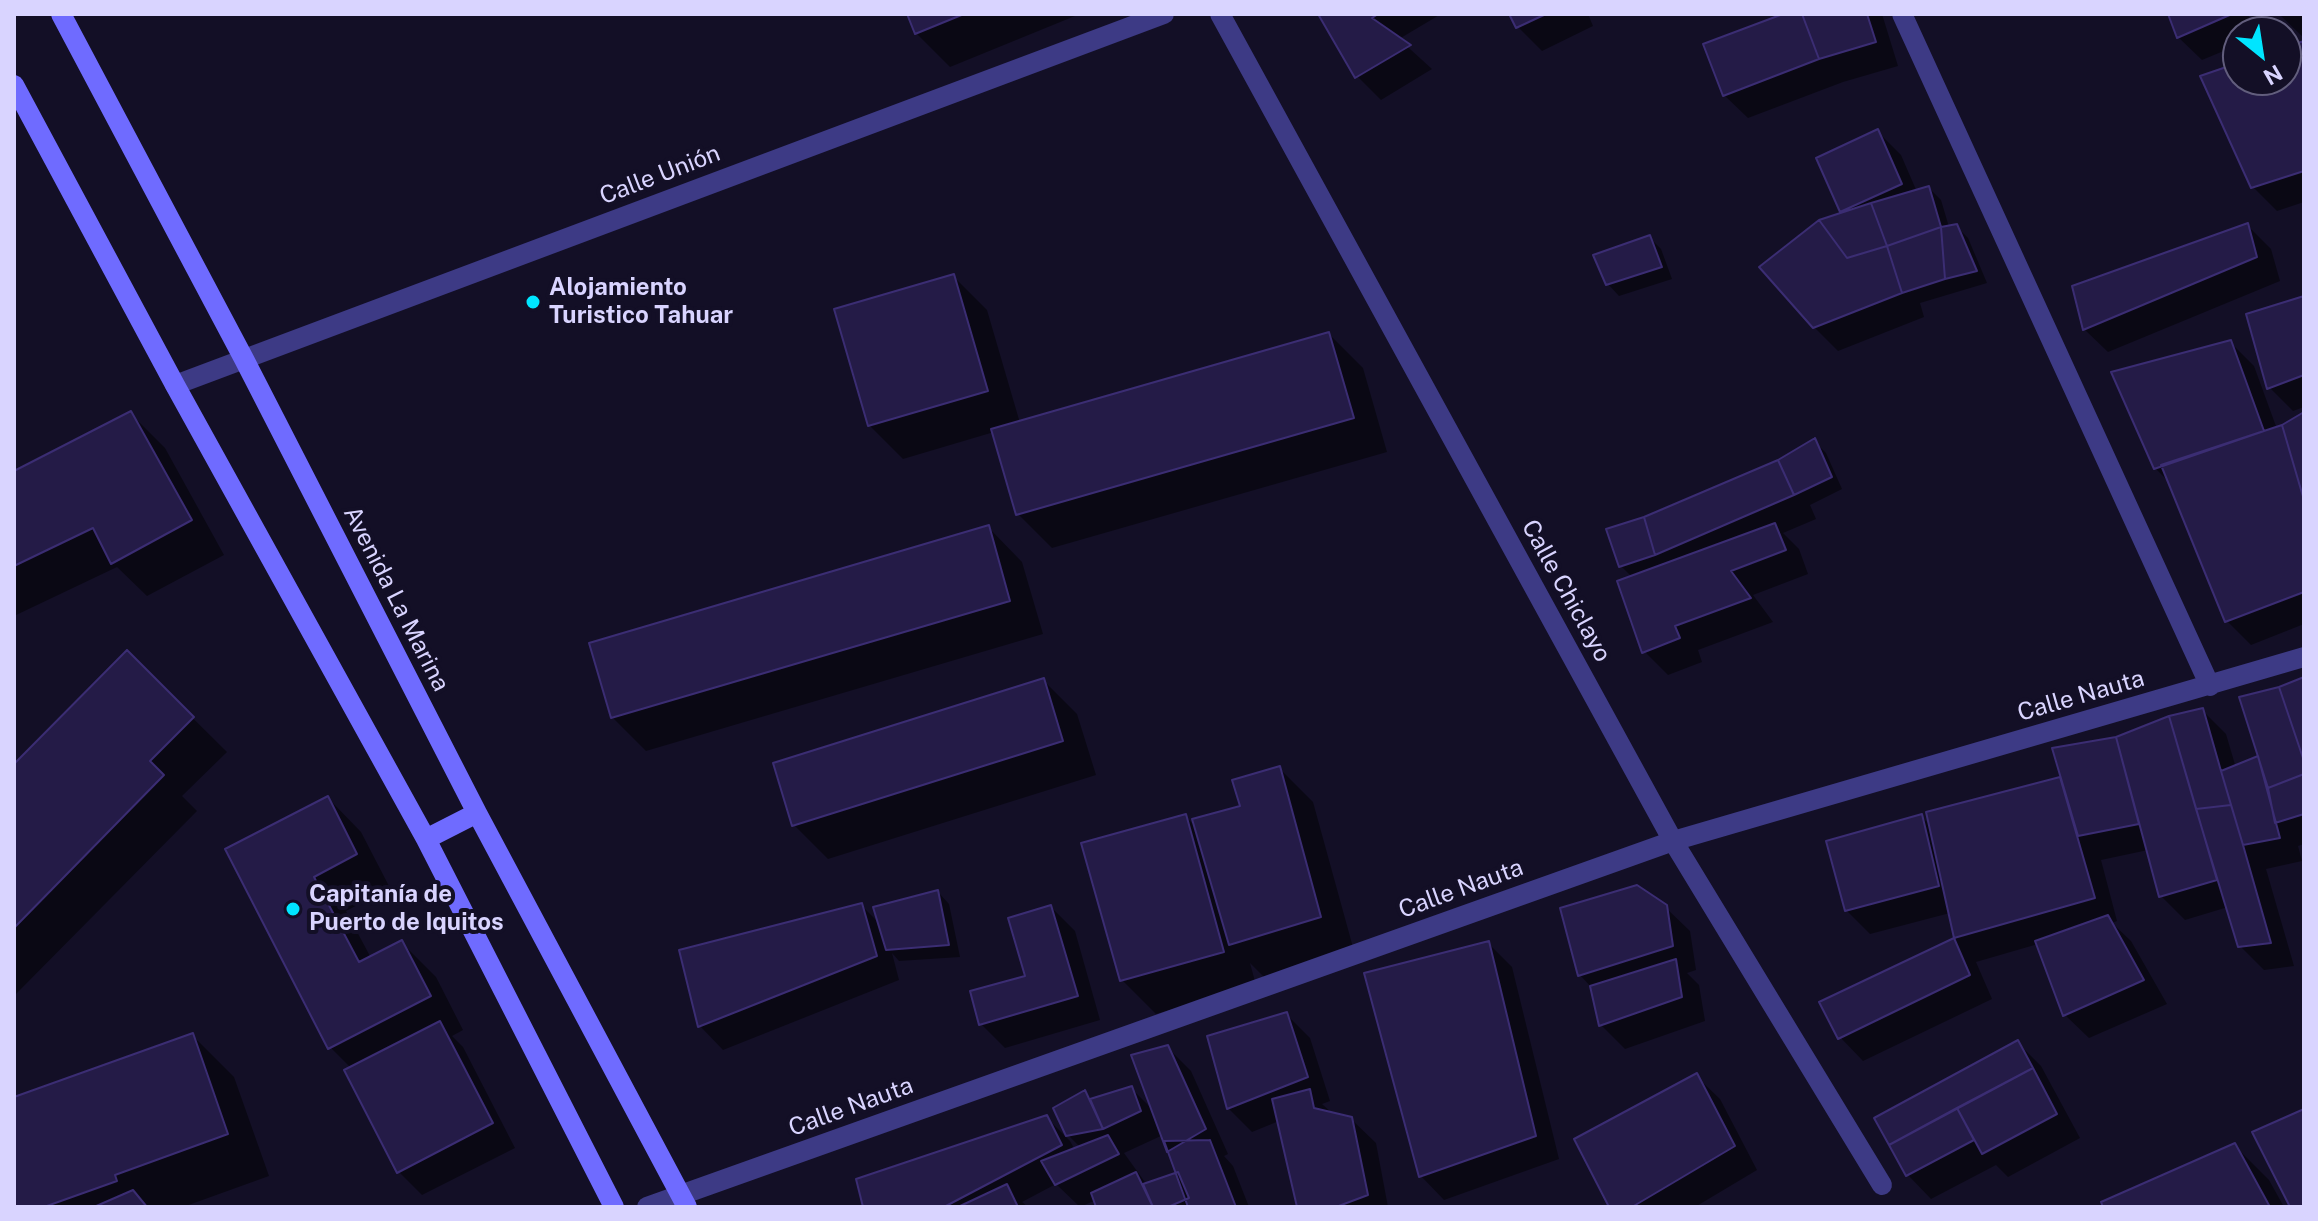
<!DOCTYPE html>
<meta charset="utf-8">
<style>
body{margin:0}
#map{position:relative;width:2318px;height:1221px;overflow:hidden;background:#130f26;font-family:"Public Sans",sans-serif}
canvas{display:block}
.frame{position:absolute;inset:0;border:16px solid #d9d4ff;pointer-events:none}
.north{position:absolute;left:2222px;top:16px;width:80px;height:80px;box-sizing:border-box;background:#130f26;border:2px solid #625e7d;border-radius:50%;rotate:150deg;font-size:22px;font-weight:700;line-height:32px;text-align:center;color:#d9d4ff}
.north::after{content:'';display:block;margin:auto;width:28px;height:36px;background:#00e5ff;clip-path:polygon(50% 0,100% 100%,50% 72%,0 100%)}
</style>
<div id="map">
<canvas width="2318" height="1221"></canvas>
<div class="frame"></div>
<div class="north">N</div>
</div>
<script>
const c = document.querySelector('canvas').getContext('2d');
c.lineJoin = 'round';
function fillPath(path, color) { c.fillStyle = color; c.fill(path, 'evenodd'); }
const shape = rows => new Path2D(rows.map(r => 'M' + r).join(''));
function stroke(path, color, width, dash) { c.strokeStyle = color; c.lineWidth = width; c.lineCap = dash ? 'butt' : 'round'; c.setLineDash(dash || []); c.stroke(path); }
function drawText(font, color, halo, rows, align = 'center') {
  c.font = font + ' "Public Sans",sans-serif'; c.lineWidth = 8; c.setLineDash([]); c.textBaseline = 'middle'; c.strokeStyle = halo; c.fillStyle = color; for (const [text, x, y, turn = 0] of rows) {
    c.save(); c.translate(x, y); c.rotate((+turn || 0) * Math.PI / 180); c.textAlign = isNaN(turn) ? turn : align; if (halo) c.strokeText(text, 0, 0); c.fillText(text, 0, 0); c.restore();
  }
}
const shadow = shape([
 [909,14,1074,14,1075,16,950,67,916,33],
 [1320,14,1441,14,1399,39,1432,69,1381,100,1357,76],
 [1511,14,1588,14,1593,26,1542,51,1518,27],
 [1787,14,1882,14,1898,66,1843,82,1748,118,1724,95],
 [2171,14,2248,14,2254,32,2238,32,2238,45,2202,60,2178,37],
 [2281,14,2304,14,2304,38,2281,16],
 [2304,43,2304,202,2277,211,2253,187,2202,77,2238,65,2238,80,2286,80,2286,49],
 [1877,131,1901,155,1917,192,1929,188,1941,200,1949,227,1956,226,1968,238,1987,283,1920,303,1924,317,1838,351,1814,327,1845,214,1842,211],
 [2247,225,2271,249,2280,281,2108,352,2084,329],
 [1649,237,1661,249,1672,279,1619,296,1608,284],
 [953,276,987,310,1020,423,1329,334,1363,368,1387,452,1052,548,1018,514,994,432,903,459,869,425],
 [2304,298,2304,407,2293,411,2269,387],
 [2230,342,2254,366,2277,429,2304,414,2304,624,2251,645,2227,621,2170,483,2155,468],
 [131,414,165,448,224,555,147,596,117,567,14,616,14,474],
 [1814,441,1826,453,1842,489,1810,505,1816,519,1783,533,1799,549,1808,574,1753,595,1773,622,1698,650,1702,662,1668,675,1644,651,1632,577,1621,566,1644,519,1779,461],
 [989,528,1022,562,1043,634,646,751,612,717],
 [127,653,227,752,182,796,197,811,15,995,14,767],
 [2304,679,2304,844,2298,846,2302,861,2266,869,2294,966,2264,970,2240,946,2228,907,2185,920,2161,896,2148,850,2101,860,2117,921,2112,923,2131,941,2167,1004,2089,1038,2065,1015,2038,944,1976,962,1992,999,1863,1061,1840,1037,1822,1003,1956,939,1950,913,1870,934,1846,910,1921,816,1931,826,1928,813,2063,778,2116,738,2169,718,2202,710,2226,734,2236,768,2260,758,2280,689],
 [2269,785,2270,803,2264,787],
 [1043,680,1077,714,1096,775,828,859,794,825],
 [1279,768,1313,802,1354,951,1265,978,1250,963,1256,985,1156,1014,1122,980,1185,816,1196,827,1242,807],
 [328,798,361,832,390,888,346,911,371,958,402,943,436,977,463,1030,452,1036,463,1047,515,1148,422,1195,398,1171,351,1068,330,1047,227,850],
 [938,892,949,904,960,957,899,961,892,953,899,980,723,1050,700,1026,861,905,880,924],
 [1051,907,1075,931,1100,1020,1005,1048,981,1024,1028,977],
 [1665,907,1690,931,1696,970,1687,973,1699,985,1705,1021,1625,1049,1601,1025,1592,988,1580,975],
 [1488,943,1512,967,1559,1159,1444,1200,1421,1176],
 [1286,1014,1310,1038,1330,1101,1322,1104,1333,1114,1351,1119,1376,1143,1388,1207,1299,1207,1279,1121,1252,1132,1228,1108],
 [192,1035,234,1077,269,1176,183,1207,14,1207,14,1099],
 [2017,1042,2041,1066,2080,1138,2008,1177,1996,1165,1931,1199,1908,1175,1877,1118],
 [1167,1047,1191,1071,1228,1154,1224,1156,1233,1166,1249,1207,1098,1207,1096,1200,1080,1207,1056,1184,1022,1202,1028,1207,865,1207,1046,1117,1070,1141,1075,1150,1081,1148,1068,1135,1084,1092,1093,1101,1131,1088,1155,1112],
 [1163,1135,1178,1175,1147,1185,1124,1153],
 [1696,1076,1720,1099,1757,1170,1695,1207,1611,1207],
 [2235,1146,2269,1180,2284,1207,2105,1207]
]);
const building = shape([
 [907,14,964,14,915,34,907,14],
 [1318,14,1378,14,1372,18,1411,45,1355,78,1318,14],
 [1509,14,1546,14,1516,28,1509,14],
 [1783,14,1802,14,1819,59,1723,96,1703,44,1783,14],
 [1802,14,1867,14,1876,42,1819,59,1802,14],
 [2168,14,2232,14,2177,38,2168,14],
 [2304,41,2304,171,2251,188,2200,76,2238,63,2238,80,2286,80,2286,47,2304,41],
 [1878,129,1902,184,1840,212,1816,158,1878,129],
 [1929,186,1941,227,1887,246,1871,203,1929,186],
 [1871,203,1887,246,1847,258,1819,220,1871,203],
 [1819,220,1847,258,1887,246,1902,293,1813,328,1759,267,1819,220],
 [2248,223,2257,257,2083,330,2072,286,2248,223],
 [1957,224,1977,271,1945,279,1941,227,1957,224],
 [1941,227,1945,279,1902,293,1887,246,1941,227],
 [1650,235,1662,267,1606,285,1593,255,1650,235],
 [954,274,988,391,868,426,834,309,954,274],
 [2304,296,2304,375,2267,389,2246,314,2304,296],
 [1329,332,1354,418,1016,515,991,429,1329,332],
 [2231,340,2264,431,2154,469,2111,372,2231,340],
 [131,411,192,520,111,564,93,528,14,566,14,471,131,411],
 [2304,412,2304,500,2282,425,2304,412],
 [2282,425,2304,500,2304,592,2225,622,2161,465,2282,425],
 [1815,438,1832,477,1794,495,1778,460,1815,438],
 [1778,460,1794,495,1655,555,1644,517,1778,460],
 [1644,517,1655,555,1619,567,1606,529,1644,517],
 [1775,523,1786,550,1731,571,1751,598,1675,626,1680,638,1642,653,1617,581,1775,523],
 [989,525,1010,601,611,718,589,643,989,525],
 [127,650,194,717,150,761,164,775,14,928,14,764,127,650],
 [2304,677,2304,761,2279,687,2304,677],
 [1044,678,1063,741,792,826,773,763,1044,678],
 [2279,687,2304,761,2304,774,2268,788,2239,697,2279,687],
 [2203,708,2221,771,2231,805,2196,809,2169,716,2203,708],
 [2169,716,2217,880,2159,897,2116,737,2169,716],
 [2116,737,2139,824,2078,836,2052,748,2116,737],
 [2258,756,2280,838,2243,845,2221,771,2258,756],
 [1280,766,1321,917,1229,945,1192,819,1240,806,1232,780,1280,766],
 [2304,774,2304,814,2275,823,2268,788,2304,774],
 [2060,777,2095,898,1954,938,1926,812,2060,777],
 [328,796,357,854,314,877,359,962,402,940,431,996,328,1049,225,849,328,796],
 [2231,805,2243,845,2271,943,2238,947,2196,809,2231,805],
 [1186,814,1224,952,1120,981,1081,843,1186,814],
 [1922,814,1939,886,1845,911,1826,841,1922,814],
 [1637,885,1667,905,1673,946,1578,976,1560,908,1637,885],
 [938,890,949,945,886,950,873,907,938,890],
 [862,903,877,956,698,1027,679,950,862,903],
 [1051,905,1078,996,979,1025,970,991,1025,976,1008,918,1051,905],
 [2108,915,2144,980,2063,1016,2035,941,2108,915],
 [1954,938,1970,975,1838,1039,1819,1002,1954,938],
 [1489,941,1536,1136,1419,1177,1364,973,1489,941],
 [1676,959,1682,997,1599,1026,1590,986,1676,959],
 [1287,1012,1308,1077,1227,1109,1207,1036,1287,1012],
 [440,1021,493,1123,397,1173,344,1070,440,1021],
 [193,1033,228,1134,115,1175,117,1181,44,1207,14,1207,14,1097,193,1033],
 [2018,1040,2033,1068,1889,1145,1874,1118,2018,1040],
 [1168,1045,1206,1129,1167,1152,1131,1055,1168,1045],
 [2033,1068,2057,1114,1982,1154,1957,1108,2033,1068],
 [1697,1073,1735,1146,1632,1207,1609,1207,1574,1139,1697,1073],
 [1132,1086,1141,1111,1103,1129,1090,1099,1132,1086],
 [1310,1089,1314,1108,1352,1117,1368,1195,1336,1207,1297,1207,1272,1099,1310,1089],
 [1085,1090,1103,1129,1066,1136,1053,1108,1085,1090],
 [1957,1108,1974,1140,1906,1176,1889,1145,1957,1108],
 [2304,1109,2304,1207,2290,1207,2252,1132,2304,1109],
 [1047,1115,1062,1145,944,1207,863,1207,856,1179,1047,1115],
 [1108,1135,1119,1154,1055,1185,1041,1161,1108,1135],
 [1210,1140,1236,1207,1188,1207,1164,1141,1210,1140],
 [2235,1143,2270,1207,2103,1207,2101,1202,2235,1143],
 [1136,1172,1153,1207,1096,1207,1091,1193,1136,1172],
 [1178,1172,1189,1198,1168,1207,1153,1207,1143,1184,1178,1172],
 [1007,1184,1018,1207,958,1207,1007,1184],
 [133,1190,147,1207,94,1207,133,1190]
]);
const minor = shape([
 [1220,14,1673,841,1882,1185],
 [1902,14,2210,686],
 [175,385,1164,14],
 [647,1207,1673,841,2304,657]
]);
const secondary = shape([
 [61,14,244,359,477,813,687,1207],
 [14,85,175,385,426,839,614,1207],
 [426,839,477,813]
]);
const markers = [
 [533,302,8,"#00e5ff"],
 [293,909,8,"#00e5ff"]
];
const streetNames = [
 ["Calle Unión",660,175,-21],
 ["Calle Chiclayo",1566,591,61],
 ["Avenida La Marina",396,599,63],
 ["Calle Nauta",2081,696,-16],
 ["Calle Nauta",1461,889,-20],
 ["Calle Nauta",851,1107,-20]
];
const poiNames = [
 ["Alojamiento",549,288],
 ["Turistico Tahuar",549,316],
 ["Capitanía de",309,895],
 ["Puerto de Iquitos",309,923]
];
fillPath(shadow, '#0007');
fillPath(building, '#241b47');
stroke(building, '#3b2d73', 2);
stroke(minor, '#3d3a85', 20);
stroke(secondary, '#6f6bff', 20);
for (const [x, y, r, color] of markers) { const dot = new Path2D(); dot.arc(x, y, r, 0, 2 * Math.PI); c.fillStyle = color; c.fill(dot); stroke(dot, '#130f26', 3); }
drawText('24px', '#d9d4ff', '#130f26', streetNames);
drawText('bold 24px', '#d9d4ff', '#130f26', poiNames, 'left');
</script>
